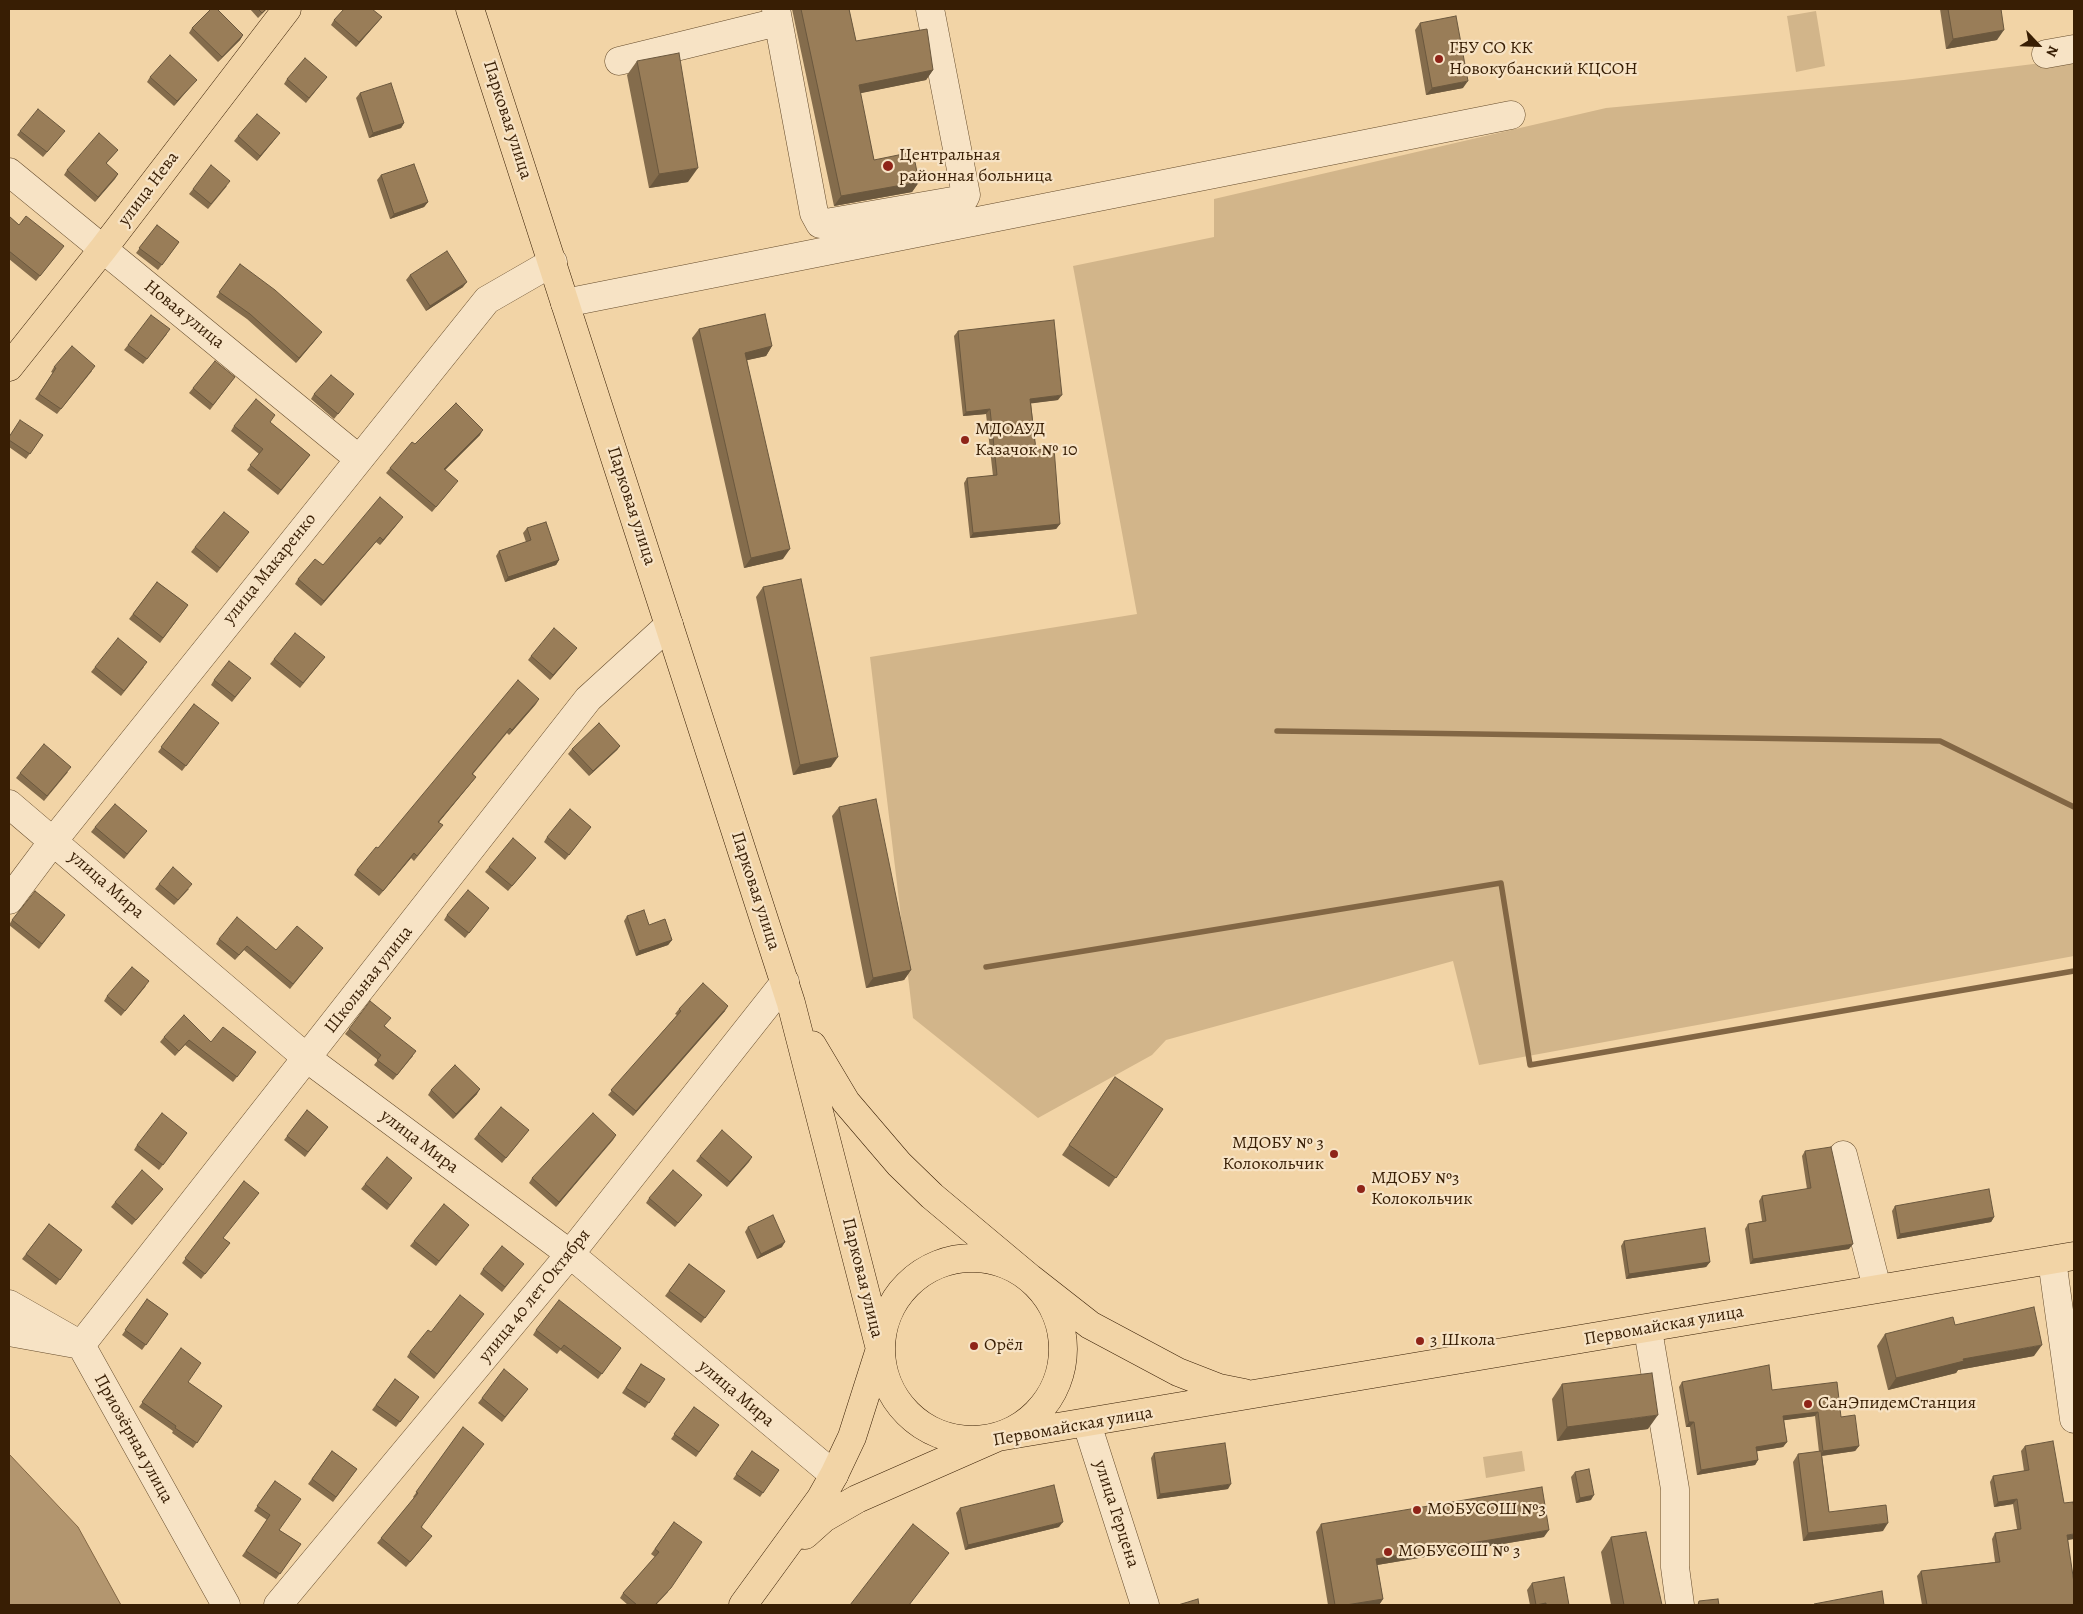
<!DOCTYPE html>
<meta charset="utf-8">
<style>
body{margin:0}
#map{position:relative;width:2083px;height:1614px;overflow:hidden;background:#f2d4a6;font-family:Alegreya,serif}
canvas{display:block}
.frame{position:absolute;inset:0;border:10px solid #381e04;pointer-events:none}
.north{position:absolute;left:2013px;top:20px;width:50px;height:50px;-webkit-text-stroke:4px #f7e3c5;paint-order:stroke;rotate:114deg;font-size:14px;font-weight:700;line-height:20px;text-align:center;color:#381e04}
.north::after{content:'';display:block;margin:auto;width:18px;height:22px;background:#381e04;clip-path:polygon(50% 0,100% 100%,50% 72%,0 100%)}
</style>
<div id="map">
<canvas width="2083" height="1614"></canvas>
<div class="frame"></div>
<div class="north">N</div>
</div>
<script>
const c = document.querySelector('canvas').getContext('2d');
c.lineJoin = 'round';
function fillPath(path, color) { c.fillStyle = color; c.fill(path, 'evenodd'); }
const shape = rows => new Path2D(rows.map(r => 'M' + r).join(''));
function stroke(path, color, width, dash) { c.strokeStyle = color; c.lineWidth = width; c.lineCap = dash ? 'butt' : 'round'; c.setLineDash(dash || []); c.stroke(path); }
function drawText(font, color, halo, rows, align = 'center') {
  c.font = font + ' Alegreya,serif'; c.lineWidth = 4.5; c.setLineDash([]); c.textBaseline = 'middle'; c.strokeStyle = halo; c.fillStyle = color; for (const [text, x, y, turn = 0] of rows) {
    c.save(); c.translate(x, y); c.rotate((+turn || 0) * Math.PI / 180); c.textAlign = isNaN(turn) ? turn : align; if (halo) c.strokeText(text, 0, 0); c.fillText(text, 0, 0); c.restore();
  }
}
const green = shape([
 [1816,11,1825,66,1796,72,1787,16],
 [2074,59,2074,956,1479,1065,1453,961,1166,1040,1152,1055,1038,1118,913,1018,870,657,1137,614,1073,266,1214,237,1214,199,1606,108,1904,80],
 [1522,1451,1525,1471,1486,1478,1483,1457]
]);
const water = shape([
 [9,1454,78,1527,121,1605,9,1605,9,1454]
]);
const stream = shape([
 [1277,731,1940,741,2074,807],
 [986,967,1501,883,1530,1065,2074,971]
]);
const minor = shape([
 [776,9,814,213,820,224,964,199,966,195,930,9],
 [2046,54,2074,49],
 [619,61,778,22],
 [9,172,359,459],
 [565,303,1511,115],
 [9,804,308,1059,570,1254,834,1475],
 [9,900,54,840,487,300,553,262],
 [1843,1155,1877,1288],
 [2052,1260,2074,1419],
 [9,1304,81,1345,226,1605],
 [1648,1330,1675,1489,1675,1567,1680,1605],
 [9,1332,81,1345,588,699,669,625],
 [1087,1424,1145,1605],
 [278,1605,570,1254,785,982]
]);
const major = shape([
 [470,9,791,1003,880,1349,852,1437,834,1475,821,1498,743,1605],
 [9,367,103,249,287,9],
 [812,1045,846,1102,899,1164,932,1196,1030,1278,1090,1325,1178,1372,1219,1388,1244,1393],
 '881 1349a91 91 0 1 1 182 0a91 91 0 1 1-182 0Z',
 [805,1535,824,1518,857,1499,998,1437,2074,1256]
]);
const wall = shape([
 [250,9,267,9,258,18],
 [792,9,849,9,856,41,933,70,926,80,860,93,874,160,919,182,912,192,834,206],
 [1940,9,2001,9,1997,40,1946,49],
 [382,17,356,47,331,25,334,20],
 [1420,23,1463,88,1426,95,1415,30],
 [192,28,243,35,240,40,218,62,189,33],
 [637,61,688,182,649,188,627,75],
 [150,77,193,84,174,106,147,82],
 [327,77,306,103,284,84,287,79],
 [360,93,404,123,401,128,369,138,356,98],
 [20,131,61,136,43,157,17,135],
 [238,136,276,138,257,161,234,141],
 [118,150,106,164,118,174,95,202,64,175,67,170],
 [381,175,428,202,424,207,390,219,377,180],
 [227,186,208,209,189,194,193,189],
 [9,216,19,225,60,251,36,281,9,259],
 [157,225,179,242,158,270,136,253],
 [240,264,318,337,296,363,247,319,216,297],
 [410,275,463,287,426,311,406,280],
 [699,329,772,346,766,356,747,360,783,559,744,568,692,338],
 [958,331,1058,400,1031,403,1036,450,1060,524,1056,529,970,538,964,483,967,478,993,476,986,414,963,416,954,336],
 [167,334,143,364,124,350,128,345],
 [54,367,92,371,57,414,35,399,53,373,51,372],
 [231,382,210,410,189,393,193,388],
 [314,394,354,394,334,419,311,399],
 [270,422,310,455,278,495,247,470,259,454,231,431,234,426],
 [43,435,26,459,9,447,9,437],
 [480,435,445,470,454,486,432,512,386,473,390,468,415,444],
 [399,522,380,545,376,542,321,606,295,584,298,579],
 [527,528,559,560,556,565,505,582,496,556,499,551,526,542,523,533],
 [249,532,217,573,191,552,195,547],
 [157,582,188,605,160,643,129,619],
 [763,587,831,767,793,775,756,597],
 [573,653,550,680,528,660,531,656],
 [325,657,300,688,270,664,274,659],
 [95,667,144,667,121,696,91,672],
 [214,680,247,683,232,702,211,685],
 [194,704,215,728,182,771,158,752],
 [536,704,509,735,507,733,473,774,476,777,472,782,439,822,439,830,414,861,411,858,379,896,354,875,357,870,378,848],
 [620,746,617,750,589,776,568,754,572,749],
 [68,772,44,801,16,778,20,773],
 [839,807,911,970,904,980,866,988,832,816],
 [95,827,147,831,124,859,91,832],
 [591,827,565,860,544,842,547,837],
 [532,863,508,891,485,872,489,867],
 [159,884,189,889,174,905,155,889],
 [489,908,465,938,444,920,447,915],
 [65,915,39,949,9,925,12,920],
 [627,916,649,925,672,940,668,945,636,956,624,921],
 [219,939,276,950,323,948,290,989,244,950,235,960,216,944],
 [146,986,121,1016,104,1001,107,996],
 [679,1009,725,1011,633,1116,608,1095,677,1015,675,1014],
 [385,1026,413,1056,393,1080,374,1065,378,1060,345,1034,349,1029],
 [164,1037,211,1042,256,1052,233,1082,185,1045,175,1056,160,1042],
 [1115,1077,1163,1109,1109,1187,1062,1155],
 [431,1090,477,1094,453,1119,428,1095],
 [307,1110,328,1127,305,1157,284,1140],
 [529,1130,502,1163,474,1139,478,1134],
 [187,1133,159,1170,134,1150,137,1145],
 [616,1135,556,1207,529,1183,532,1178],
 [1805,1151,1849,1249,1750,1264,1745,1229,1748,1224,1762,1221,1759,1201,1762,1196,1807,1189,1802,1156],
 [700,1156,752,1157,727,1187,696,1161],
 [412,1178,387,1210,361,1189,365,1184],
 [244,1181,223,1238,230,1243,201,1279,182,1263],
 [163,1189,132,1225,111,1207,115,1202],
 [702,1195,675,1227,646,1203,649,1198],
 [1895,1206,1994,1217,1991,1222,1897,1239,1892,1211],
 [49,1224,82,1250,56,1285,22,1259],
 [469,1225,436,1266,410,1246,414,1241],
 [748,1227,782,1247,757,1259,745,1232],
 [1624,1241,1710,1262,1706,1267,1626,1279,1621,1246],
 [689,1264,725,1291,701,1323,665,1296],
 [483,1269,520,1269,502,1292,480,1274],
 [147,1299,168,1314,142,1350,122,1335],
 [484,1314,434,1379,407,1357,410,1352,431,1332],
 [536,1330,621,1348,598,1379,560,1350,557,1354,533,1335],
 [1885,1334,2034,1356,1958,1370,1956,1373,1888,1390,1877,1346],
 [181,1348,188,1382,222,1406,193,1448,172,1433,173,1431,139,1407],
 [641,1364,665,1379,645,1408,622,1393],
 [395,1379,419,1397,396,1427,372,1410],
 [1682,1382,1772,1390,1841,1417,1859,1446,1855,1451,1822,1456,1829,1512,1883,1531,1803,1541,1793,1462,1798,1454,1819,1452,1815,1416,1784,1420,1787,1442,1783,1447,1757,1451,1758,1460,1755,1465,1697,1475,1690,1427,1686,1427,1679,1387],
 [1562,1384,1648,1429,1557,1441,1552,1399],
 [528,1389,502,1422,478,1403,482,1398],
 [694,1407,719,1425,696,1457,671,1439],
 [463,1427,422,1527,429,1540,406,1567,377,1543,414,1498,413,1497],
 [2025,1446,2068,1540,2074,1605,1922,1605,1917,1576,1921,1571,1995,1562,1992,1539,1995,1533,2017,1529,2013,1504,1994,1507,1990,1482,1993,1476,2024,1471,2021,1451],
 [332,1451,357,1469,333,1502,308,1484],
 [752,1451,779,1470,760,1497,733,1479],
 [1154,1453,1228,1489,1157,1499,1151,1458],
 [1575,1472,1591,1500,1576,1503,1571,1477],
 [275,1481,279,1530,301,1544,276,1579,242,1556,267,1520,254,1511],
 [960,1508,1059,1527,965,1550,956,1513],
 [674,1522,668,1592,656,1605,628,1605,620,1598,623,1593,655,1557,651,1554],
 [1321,1524,1544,1537,1377,1565,1383,1599,1379,1605,1328,1605,1316,1532],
 [1611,1537,1662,1605,1611,1605,1601,1552],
 [1532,1583,1569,1605,1530,1605,1527,1590]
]);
const shadedWall = shape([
 [382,17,378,22,356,47,359,42],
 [2004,30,1997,40,1946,49,1953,39],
 [243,35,240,40,218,62,222,57],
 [933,70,926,80,852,95,859,85],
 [197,80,193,84,174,106,177,101],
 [1468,81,1463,88,1426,95,1432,88],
 [404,123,401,128,369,138,373,133],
 [280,133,276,138,257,161,260,156],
 [698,168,688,182,649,188,659,174],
 [118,174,115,179,95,202,98,197],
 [919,182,912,192,834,206,841,196],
 [428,202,424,207,390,219,394,214],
 [467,282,463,287,426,311,430,306],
 [322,332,318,337,296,363,299,358],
 [772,346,766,356,739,362,745,353],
 [1062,395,1058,400,1027,404,1030,399],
 [990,409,986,414,963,416,966,412],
 [483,430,480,435,441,474,444,469],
 [403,517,399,522,380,545,383,540],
 [1060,524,1056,529,970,538,973,533],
 [380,537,376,542,321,606,324,601],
 [790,549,783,559,744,568,751,558],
 [559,560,556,565,505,582,508,577],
 [577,648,573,653,550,680,553,675],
 [539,699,536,704,509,735,512,730],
 [620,746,617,750,589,776,593,771],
 [838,757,831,767,793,775,800,765],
 [476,777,472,782,435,827,438,822],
 [414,853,411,858,379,896,383,891],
 [672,940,668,945,636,956,639,951],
 [911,970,904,980,866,988,873,978],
 [728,1006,725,1011,633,1116,636,1111],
 [480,1089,477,1094,453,1119,456,1114],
 [616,1135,613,1140,556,1207,559,1202],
 [752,1157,749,1162,727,1187,730,1182],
 [1994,1217,1991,1222,1897,1239,1900,1234],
 [785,1242,782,1247,757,1259,761,1254],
 [1853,1244,1849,1249,1750,1264,1753,1259],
 [1710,1262,1706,1267,1626,1279,1629,1274],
 [2042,1345,2034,1356,1958,1370,1956,1373,1888,1390,1896,1378,1963,1359],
 [1818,1412,1815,1416,1779,1421,1783,1416],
 [1658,1415,1648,1429,1557,1441,1567,1427],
 [1689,1422,1694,1422,1690,1427,1686,1427],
 [1787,1442,1783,1447,1753,1452,1756,1447],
 [1859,1446,1855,1451,1820,1456,1823,1451],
 [1758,1460,1755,1465,1697,1475,1701,1470],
 [1231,1484,1228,1489,1157,1499,1160,1494],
 [1594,1495,1591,1500,1576,1503,1580,1498],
 [2017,1499,2013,1504,1994,1507,1998,1502],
 [1063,1522,1059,1527,965,1550,968,1545],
 [1888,1523,1883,1531,1803,1541,1808,1533],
 [1549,1530,1544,1537,1371,1566,1376,1559],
 [2074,1534,2074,1539,2063,1541,2067,1535],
 [1383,1599,1379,1605,1346,1605],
 [1546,1603,1544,1605,1536,1605]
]);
const building = shape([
 [211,9,217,9,243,35,222,57,192,28,211,9],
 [258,9,266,9,262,13,258,9],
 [344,9,372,9,382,17,359,42,334,20,344,9],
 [801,9,849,9,856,41,927,29,933,70,859,85,874,160,913,152,919,182,841,196,801,9],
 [1948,9,2001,9,2004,30,1953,39,1948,9],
 [1456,16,1468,81,1432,88,1420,23,1456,16],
 [679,53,698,168,659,174,637,61,679,53],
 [170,55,197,80,177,101,150,77,170,55],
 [305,58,327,77,309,98,287,79,305,58],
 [391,83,404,123,373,133,360,93,391,83],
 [38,109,65,131,47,152,20,131,38,109],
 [257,114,280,133,260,156,238,136,257,114],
 [99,133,118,150,106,163,118,174,98,197,67,170,99,133],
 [414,164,428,202,394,214,381,175,414,164],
 [211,165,230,181,211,204,193,189,211,165],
 [9,216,19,225,26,216,64,246,40,276,9,251,9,216],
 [157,225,179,242,162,265,139,248,157,225],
 [447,251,467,282,430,306,410,275,447,251],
 [240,264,275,290,322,332,299,358,250,314,219,292,240,264],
 [765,314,772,346,745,353,790,549,751,558,699,329,765,314],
 [151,315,170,329,147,359,128,345,151,315],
 [1054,320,1062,395,1030,399,1036,450,1054,448,1060,524,973,533,967,478,997,475,990,409,966,412,958,331,1054,320],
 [72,346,95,366,61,409,39,394,56,368,54,367,72,346],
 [215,361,235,377,213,405,193,388,215,361],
 [331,375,354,394,338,414,314,394,331,375],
 [256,399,275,415,270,422,310,455,281,490,250,465,263,449,234,426,256,399],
 [456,403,483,430,444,469,458,481,436,507,390,468,412,442,415,444,456,403],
 [20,420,43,435,30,454,9,440,9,437,20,420],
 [380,497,403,517,383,540,380,537,324,601,298,579,315,559,323,565,380,497],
 [224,512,249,532,220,568,195,547,224,512],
 [546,522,559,560,508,577,499,551,531,540,527,528,546,522],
 [801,579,838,757,800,765,763,587,801,579],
 [157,582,188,605,163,638,133,614,157,582],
 [554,628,577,648,553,675,531,656,554,628],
 [295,633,325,657,303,683,274,659,295,633],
 [118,638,147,662,124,691,95,667,118,638],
 [229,661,251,678,235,697,214,680,229,661],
 [518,680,539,699,512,730,510,728,472,774,476,777,438,822,443,825,417,856,414,853,383,891,357,870,376,847,378,848,518,680],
 [194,704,219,723,186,766,161,747,194,704],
 [599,723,620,746,593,771,572,749,599,723],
 [44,744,71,767,47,796,20,773,44,744],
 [876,799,911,970,873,978,839,807,876,799],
 [115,804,147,831,127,854,95,827,115,804],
 [570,809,591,827,569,855,547,837,570,809],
 [513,838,536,858,512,886,489,867,513,838],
 [173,867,192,884,178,900,159,884,173,867],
 [468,890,489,908,469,933,447,915,468,890],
 [35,891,65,915,42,944,12,920,35,891],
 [644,910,649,925,665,919,672,940,639,951,627,916,644,910],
 [237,917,276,950,297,926,323,948,293,984,247,946,239,955,219,939,237,917],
 [132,967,149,981,125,1011,107,996,132,967],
 [703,983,728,1006,636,1111,611,1090,681,1011,679,1009,703,983],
 [370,1001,391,1018,384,1026,416,1051,397,1075,377,1060,381,1055,349,1029,370,1001],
 [184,1015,211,1042,223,1027,256,1052,237,1077,189,1040,179,1051,164,1037,184,1015],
 [455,1065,480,1089,456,1114,431,1090,455,1065],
 [1115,1077,1163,1109,1116,1178,1069,1145,1115,1077],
 [501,1107,529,1130,506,1158,478,1134,501,1107],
 [307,1110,328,1127,308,1152,287,1136,307,1110],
 [162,1113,187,1133,163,1165,137,1145,162,1113],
 [593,1113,616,1135,559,1202,532,1178,593,1113],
 [722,1130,752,1157,730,1182,700,1156,722,1130],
 [1831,1147,1853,1244,1753,1259,1748,1224,1766,1221,1762,1196,1811,1188,1805,1151,1831,1147],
 [387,1157,412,1178,390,1205,365,1184,387,1157],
 [142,1170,163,1189,136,1220,115,1202,142,1170],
 [673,1170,702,1195,678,1223,649,1198,673,1170],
 [244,1181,259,1193,223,1238,230,1243,205,1274,185,1258,244,1181],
 [1989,1189,1994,1217,1900,1234,1895,1206,1989,1189],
 [444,1204,469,1225,439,1261,414,1241,444,1204],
 [773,1215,785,1242,761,1254,748,1227,773,1215],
 [49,1224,82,1250,60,1280,26,1254,49,1224],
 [1705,1228,1710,1262,1629,1274,1624,1241,1705,1228],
 [502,1246,524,1264,505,1287,483,1269,502,1246],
 [689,1264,725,1291,705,1318,669,1291,689,1264],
 [460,1295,484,1314,437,1374,410,1352,428,1330,431,1332,460,1295],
 [147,1299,168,1314,146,1345,125,1330,147,1299],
 [559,1300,621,1348,602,1374,564,1345,561,1349,536,1330,559,1300],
 [2034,1307,2042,1345,1963,1359,1964,1361,1896,1378,1885,1334,1953,1317,1955,1325,2034,1307],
 [181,1348,201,1363,188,1382,222,1406,197,1443,175,1428,176,1426,142,1402,181,1348],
 [641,1364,665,1379,649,1403,626,1388,641,1364],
 [1769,1365,1772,1390,1837,1382,1841,1417,1855,1415,1859,1446,1823,1451,1818,1412,1783,1416,1787,1442,1756,1447,1758,1460,1701,1470,1694,1422,1689,1422,1682,1382,1769,1365],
 [504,1369,528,1389,505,1417,482,1398,504,1369],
 [1652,1373,1658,1415,1567,1427,1562,1384,1652,1373],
 [395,1379,419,1397,400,1422,376,1405,395,1379],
 [694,1407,719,1425,699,1452,674,1434,694,1407],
 [463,1427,484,1444,421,1527,432,1536,410,1562,381,1538,418,1493,416,1492,463,1427],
 [2053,1441,2064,1503,2073,1502,2074,1508,2074,1534,2067,1535,2074,1583,2074,1605,1927,1605,1921,1571,2000,1562,1995,1533,2021,1529,2017,1499,1998,1502,1993,1476,2029,1470,2025,1446,2053,1441],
 [1225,1443,1231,1484,1160,1494,1154,1453,1225,1443],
 [332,1451,357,1469,336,1497,312,1479,332,1451],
 [752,1451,779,1470,763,1493,736,1474,752,1451],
 [1821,1451,1829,1512,1886,1505,1888,1523,1808,1533,1798,1454,1821,1451],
 [1589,1469,1594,1495,1580,1498,1575,1472,1589,1469],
 [275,1481,301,1499,279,1530,301,1544,280,1574,246,1551,270,1515,257,1506,275,1481],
 [1054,1485,1063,1522,968,1545,960,1508,1054,1485],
 [1542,1487,1549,1530,1376,1559,1383,1599,1346,1605,1335,1605,1321,1524,1542,1487],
 [674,1522,702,1542,671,1588,655,1605,637,1605,623,1593,659,1552,655,1549,674,1522],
 [913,1524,949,1553,909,1605,850,1605,913,1524],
 [1646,1532,1662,1605,1624,1605,1611,1537,1646,1532],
 [1564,1577,1569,1605,1546,1605,1546,1603,1536,1605,1532,1583,1564,1577],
 [1882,1591,1884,1605,1815,1605,1814,1604,1882,1591],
 [1198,1599,1199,1605,1178,1605,1198,1599],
 [1718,1599,1719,1605,1698,1605,1699,1601,1718,1599]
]);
const markers = [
 [1439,59,5,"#8f2418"],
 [888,166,6,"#8f2418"],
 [965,440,5,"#8f2418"],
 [1334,1154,5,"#8f2418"],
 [1361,1189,5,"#8f2418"],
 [1420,1341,5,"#8f2418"],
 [974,1346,5,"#8f2418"],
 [1808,1404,5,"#8f2418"],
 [1417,1510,5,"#8f2418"],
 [1388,1552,5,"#8f2418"]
];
const poiNames = [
 ["ГБУ СО КК",1449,49],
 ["Новокубанский КЦСОН",1449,70],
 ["Центральная",899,156],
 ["районная больница",899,177],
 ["МДОАУД",975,430],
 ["Казачок № 10",975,451],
 ["МДОБУ № 3",1324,1144,"right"],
 ["Колокольчик",1324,1165,"right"],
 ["МДОБУ №3",1371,1179],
 ["Колокольчик",1371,1200],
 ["3 Школа",1430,1341],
 ["Орёл",984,1346],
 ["СанЭпидемСтанция",1818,1404],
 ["МОБУСОШ №3",1427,1510],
 ["МОБУСОШ № 3",1398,1552]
];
const streetNames = [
 ["Парковая улица",507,120,72],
 ["улица Нева",149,189,-53],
 ["Новая улица",184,315,39],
 ["Парковая улица",631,506,72],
 ["улица Макаренко",270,569,-51],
 ["улица Мира",106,885,41],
 ["Парковая улица",755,891,72],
 ["Школьная улица",369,980,-52],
 ["улица Мира",419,1142,37],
 ["Парковая улица",862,1278,76],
 ["улица 40 лет Октября",535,1296,-51],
 ["Первомайская улица",1664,1326,-10],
 ["улица Мира",736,1394,40],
 ["Первомайская улица",1073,1427,-10],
 ["Приозёрная улица",133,1439,61],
 ["улица Герцена",1116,1514,72]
];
fillPath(green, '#d2b58a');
fillPath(water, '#b3966f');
stroke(water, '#826644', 1);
stroke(stream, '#826644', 5.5);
stroke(minor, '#664c2c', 29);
stroke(major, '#381e04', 29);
stroke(minor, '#f7e3c5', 28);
stroke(major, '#f2d4a6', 28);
fillPath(wall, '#846c4c');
fillPath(shadedWall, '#6b583e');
fillPath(building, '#997d58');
stroke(building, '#6b583e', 1);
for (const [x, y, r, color] of markers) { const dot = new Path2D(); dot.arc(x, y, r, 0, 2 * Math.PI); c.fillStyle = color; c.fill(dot); stroke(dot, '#f7e3c5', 2); }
drawText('18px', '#381e04', '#f7e3c5', poiNames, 'left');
drawText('18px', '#381e04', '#f7e3c5', streetNames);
</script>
